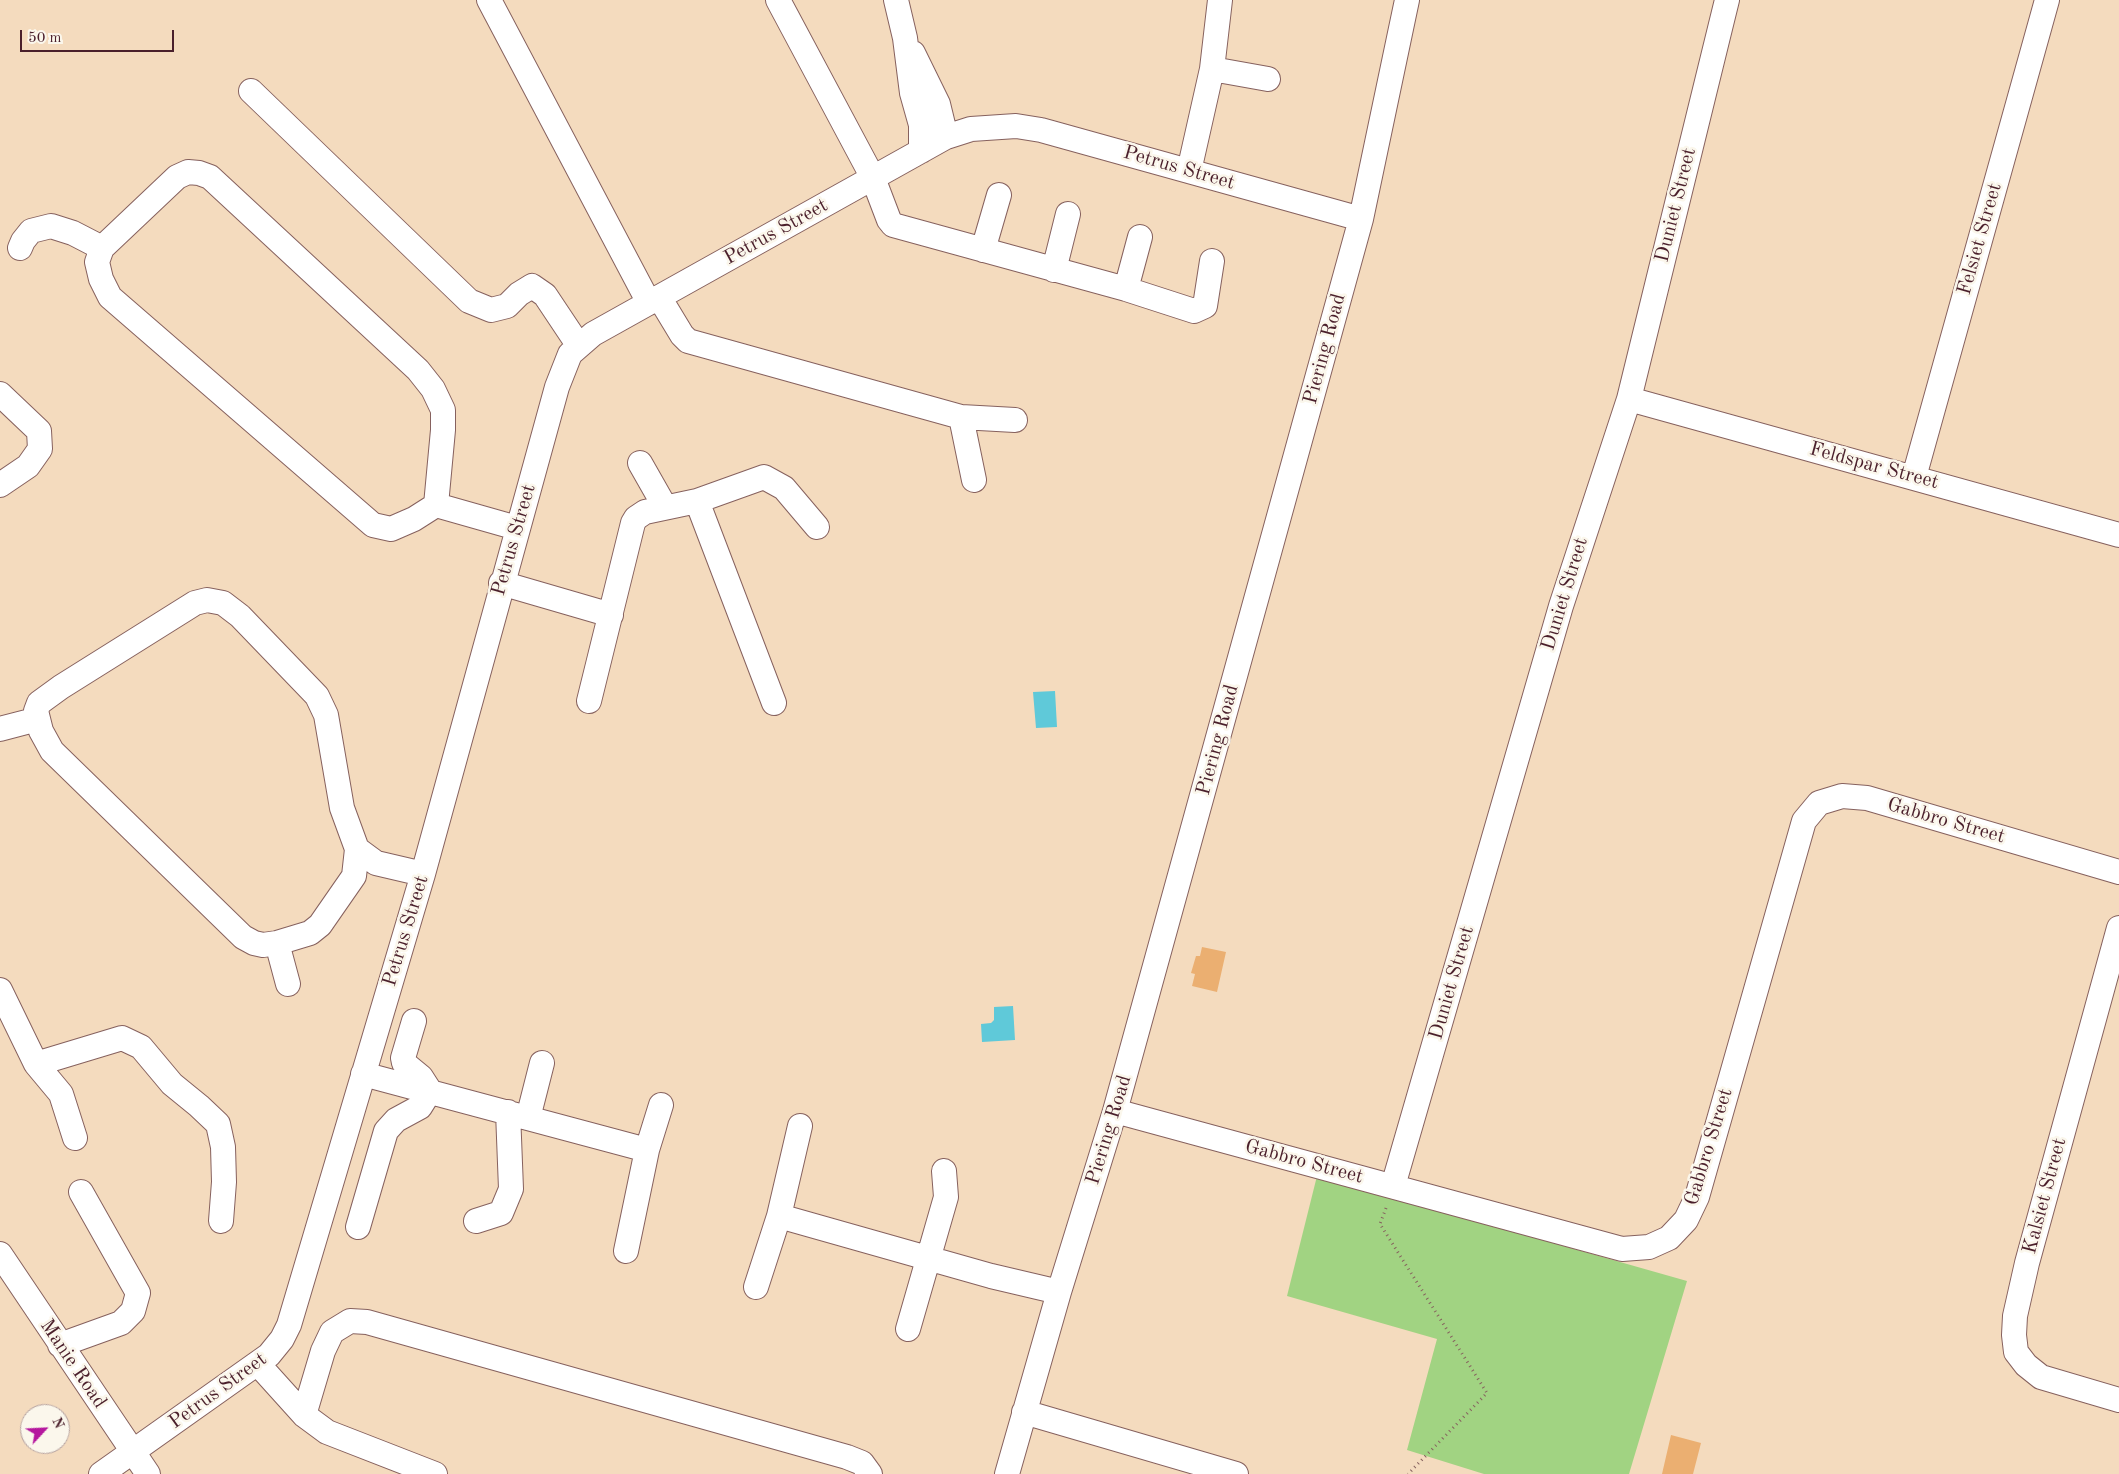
<!DOCTYPE html>
<style>
body{margin:0}
#map{position:relative;width:2119px;height:1474px;overflow:hidden;background:#f4dbbe;font-family:"Old Standard TT",serif}
canvas{display:block}
.north{position:absolute;left:20px;top:1404px;width:50px;height:50px;box-sizing:border-box;background:#fbf7ec;border:1px solid #b4a19f;border-radius:50%;rotate:65deg;font-size:14px;font-weight:700;line-height:20px;text-align:center;color:#4a1f2b}
.north::after{content:'';display:block;margin:auto;width:18px;height:22px;background:#b5179e;clip-path:polygon(50% 0,100% 100%,50% 72%,0 100%)}
.scale{position:absolute;left:20px;top:30px;width:154px;height:22px;box-sizing:border-box;border:2px solid #4a1f2b;border-top:0;padding-left:6px;font-size:15px;line-height:18px;white-space:nowrap;color:#4a1f2b;-webkit-text-stroke:4px #fbf7ec;paint-order:stroke}
</style>
<div id="map">
<canvas width="2119" height="1474"></canvas>
<div class="north">N</div>
<div class="scale">50 m</div>
</div>
<script>
const c = document.querySelector('canvas').getContext('2d');
c.lineJoin = 'round';
function fillPath(path, color) { c.fillStyle = color; c.fill(path, 'evenodd'); }
const shape = rows => new Path2D(rows.map(r => 'M' + r).join(''));
function stroke(path, color, width, dash) { c.strokeStyle = color; c.lineWidth = width; c.lineCap = dash ? 'butt' : 'round'; c.setLineDash(dash || []); c.stroke(path); }
function drawText(font, color, halo, rows, align = 'center') {
  c.font = font + ' "Old Standard TT",serif'; c.lineWidth = 5; c.setLineDash([]); c.textBaseline = 'middle'; c.strokeStyle = halo; c.fillStyle = color; for (const [text, x, y, turn = 0] of rows) {
    c.save(); c.translate(x, y); c.rotate((+turn || 0) * Math.PI / 180); c.textAlign = isNaN(turn) ? turn : align; if (halo) c.strokeText(text, 0, 0); c.fillText(text, 0, 0); c.restore();
  }
}
const green = shape([
 [1317,1176,1687,1281,1629,1474,1484,1474,1407,1450,1437,1339,1287,1296]
]);
const water = shape([
 [1055,691,1057,727,1036,728,1033,692],
 [1013,1006,1015,1040,982,1042,981,1024,991,1023,994,1020,994,1007]
]);
const building = shape([
 [1202,947,1226,952,1217,992,1192,986,1195,974,1191,973,1196,956,1200,956],
 [1671,1435,1701,1443,1693,1474,1662,1474]
]);
const path = shape([
 [1386,1208,1380,1224,1487,1393,1408,1474]
]);
const minor = shape([
 [489,0,649,303],
 [778,0,873,178,889,220,893,225,1126,289,1194,311,1205,306,1212,261],
 [896,0,905,38,912,93,921,125,921,151],
 [913,53,938,104,946,137],
 [1212,69,1268,79],
 [251,91,469,301,491,310,507,306,519,294,532,286,545,295,579,346],
 [1189,171,1212,69,1220,0],
 [20,248,23,241,31,231,51,226,73,233,102,248],
 [983,250,999,195],
 [1054,270,1068,214],
 [1126,289,1140,237],
 [659,297,682,335,688,341,961,417,974,480],
 [0,394,39,431,40,449,28,466,0,485],
 [1629,399,2119,535],
 [961,417,1015,420],
 [640,463,665,507],
 [1914,477,2047,0],
 [697,501,764,477,784,488,817,527],
 [436,505,443,430,443,410,433,389,418,370,210,177,199,173,188,172,177,177,102,248,97,262,101,279,110,297,373,525,391,529,414,519,436,505,517,528],
 [501,583,611,615],
 [589,701,633,523,636,518,645,512,697,501,774,703],
 [0,729,38,719],
 [357,849,354,876,320,925,310,933,277,943,263,945,254,943,243,937,52,751,41,731,36,711,39,703,61,687,195,603,207,600,223,603,240,616,317,696,326,715,342,808,357,849,376,863,423,874],
 [2119,928,2027,1263,2015,1316,2014,1335,2016,1352,2026,1365,2041,1377,2119,1400],
 [277,943,288,984],
 [0,990,36,1064,122,1038,141,1047,172,1084,199,1106,218,1124,223,1147,224,1182,221,1221],
 [36,1064,61,1094,75,1138],
 [363,1074,647,1150,626,1251],
 [1115,1111,1622,1249,1649,1247,1669,1238,1686,1220,1697,1197,1804,821,1819,803,1842,796,1867,798,2119,872],
 [528,1118,542,1063],
 [647,1150,661,1105],
 [1393,1186,1561,606,1629,399,1727,0],
 [779,1216,991,1276,1059,1292],
 [476,1221,501,1213,511,1189,508,1112],
 [358,1227,386,1131,396,1120,420,1107,430,1091,421,1077,404,1063,403,1058,414,1021],
 [0,1254,148,1474],
 [756,1287,779,1216,800,1126],
 [908,1329,946,1197,944,1171],
 [60,1345,121,1323,133,1311,138,1293,81,1192],
 [258,1364,304,1415,327,1432,435,1474],
 [1024,1412,1236,1474],
 [304,1415,323,1351,332,1332,350,1321,367,1322,847,1457,862,1463,870,1474],
 [101,1474,269,1355,282,1339,289,1325,423,874,557,387,570,354,593,334,946,137,971,129,1016,126,1041,130,1361,219],
 [1007,1474,1059,1292,1115,1111,1361,219,1407,0]
]);
const streetNames = [
 ["Petrus Street",1179,168,16],
 ["Duniet Street",1676,205,-76],
 ["Petrus Street",776,232,-29],
 ["Felsiet Street",1980,239,-74],
 ["Piering Road",1325,349,-75],
 ["Feldspar Street",1874,466,15],
 ["Petrus Street",514,540,-74],
 ["Duniet Street",1565,594,-73],
 ["Piering Road",1218,740,-75],
 ["Gabbro Street",1946,821,16],
 ["Petrus Street",406,931,-73],
 ["Duniet Street",1452,983,-74],
 ["Piering Road",1109,1130,-73],
 ["Gabbro Street",1709,1147,-73],
 ["Gabbro Street",1304,1162,15],
 ["Kalsiet Street",2045,1196,-75],
 ["Manie Road",73,1364,56],
 ["Petrus Street",218,1391,-36]
];
fillPath(green, '#a1d382');
fillPath(water, '#5fc9d9');
fillPath(building, '#ebaf71');
stroke(minor, '#86615e', 26);
stroke(path, '#86615e', 3, [1, 4]);
stroke(minor, '#fff', 24);
drawText('20px', '#4a1f2b', '#fbf7ec', streetNames);
</script>
